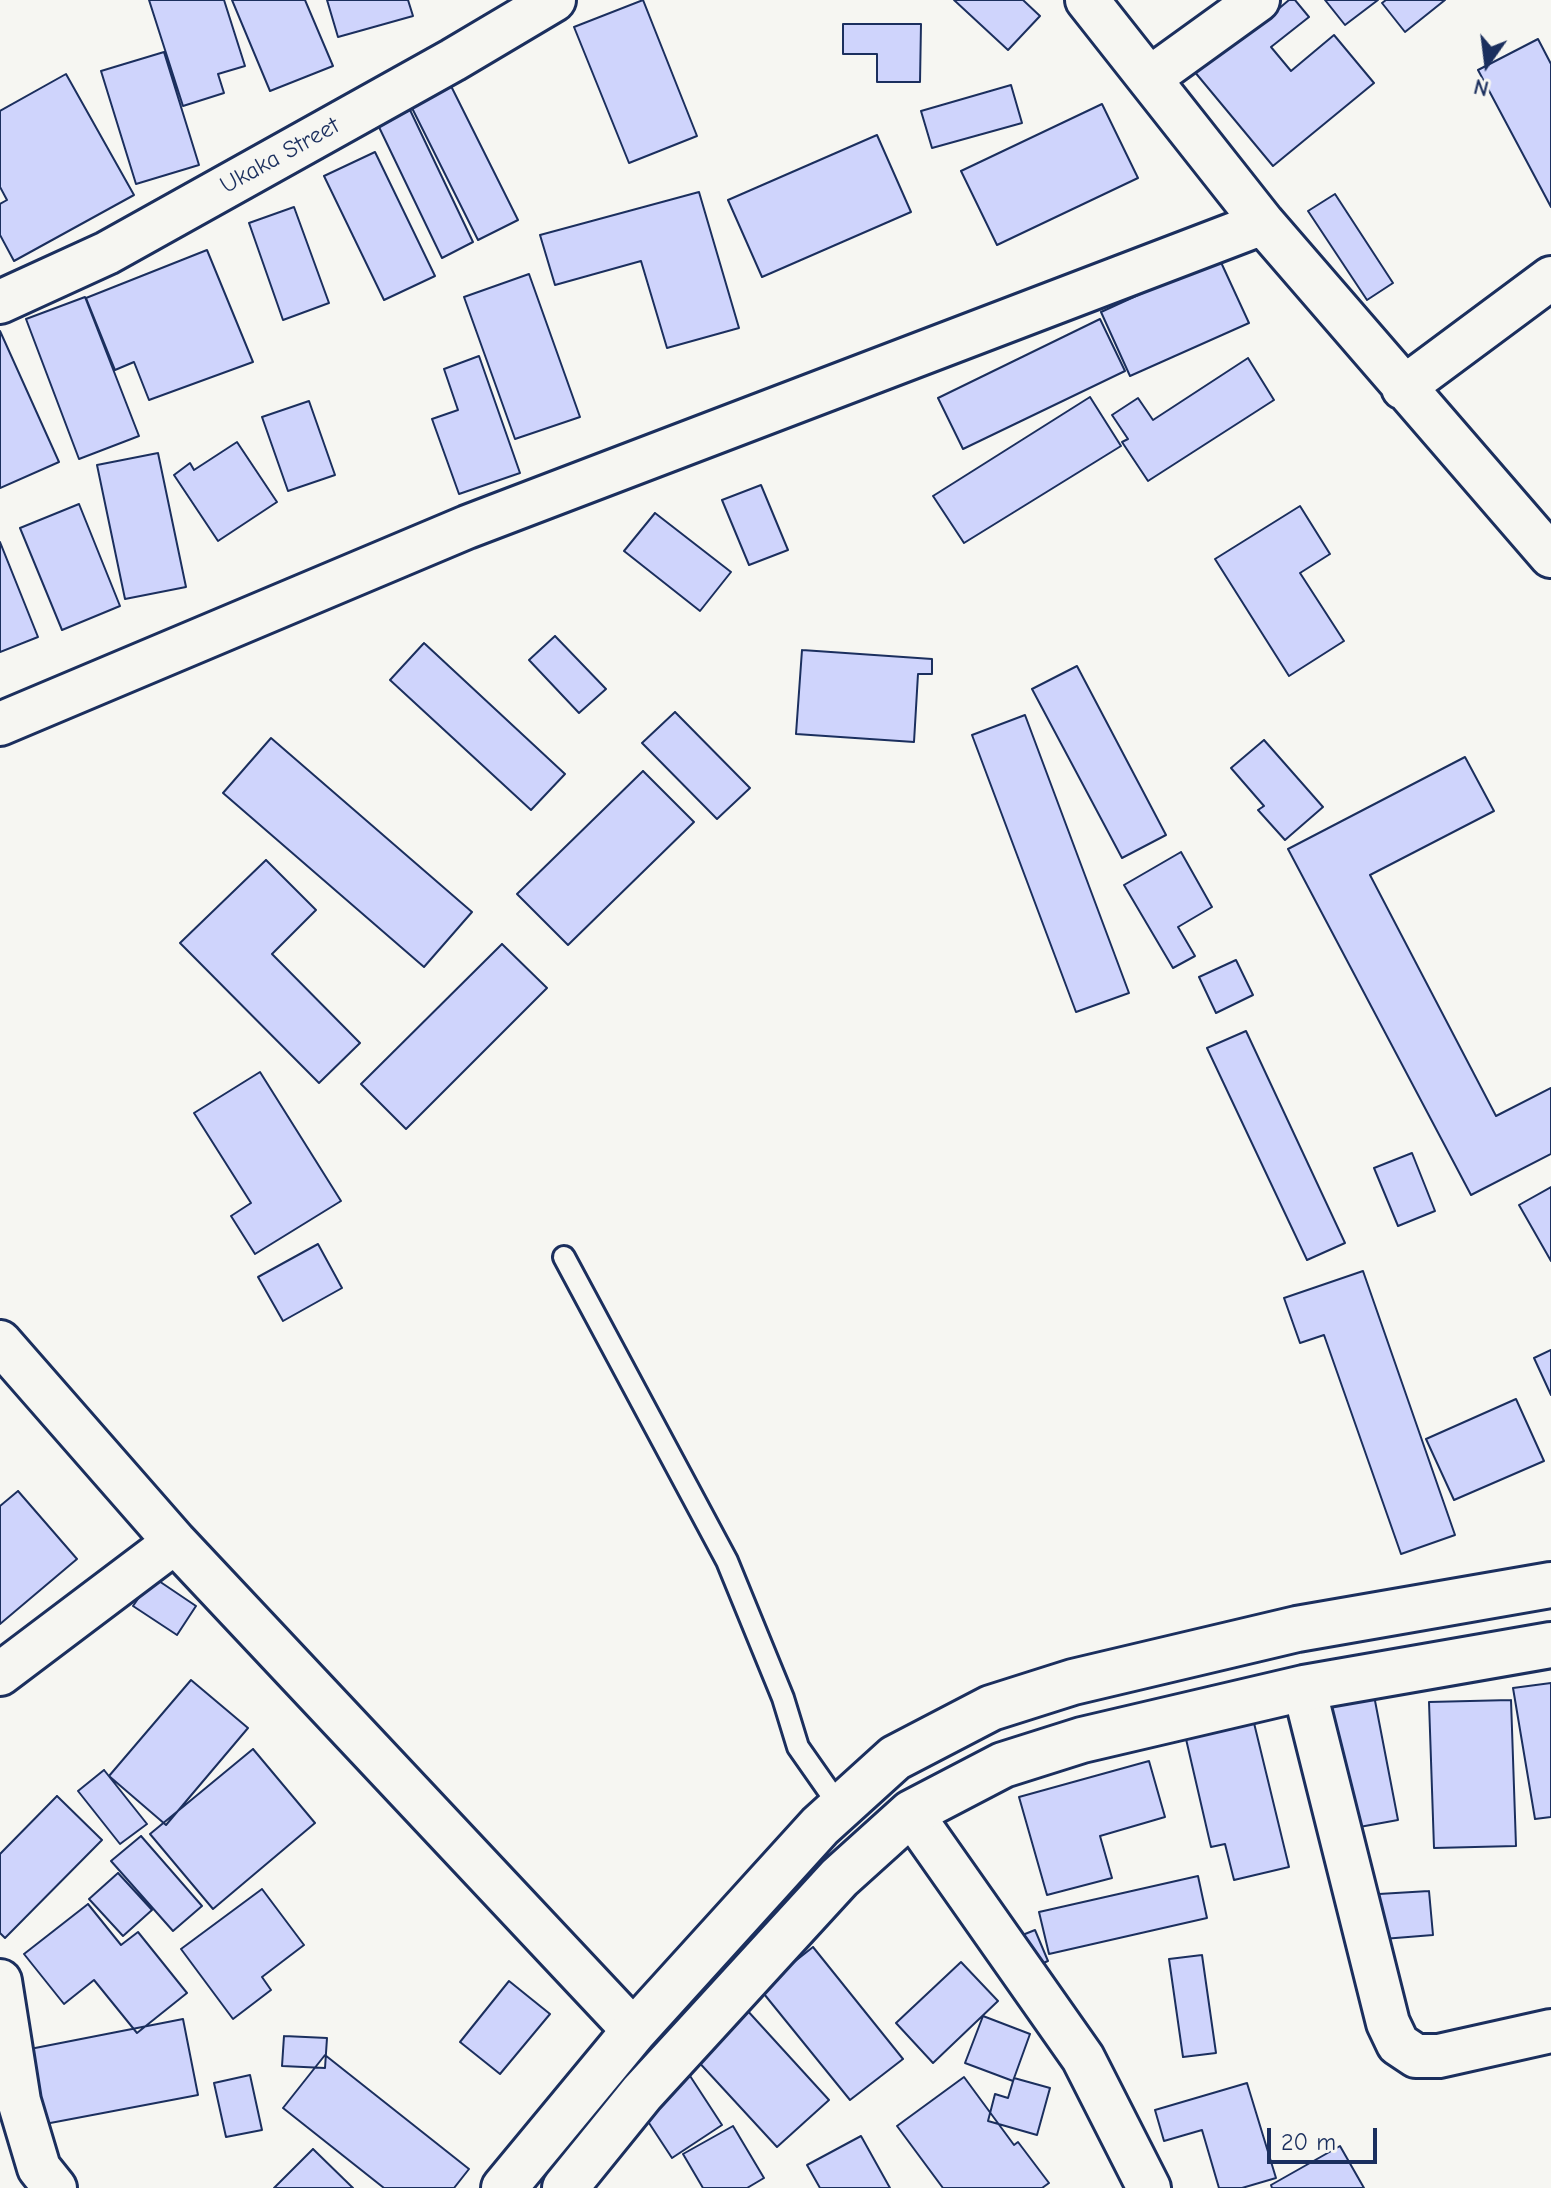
<!DOCTYPE html>
<style>
body{margin:0}
#map{position:relative;width:1551px;height:2188px;overflow:hidden;background:#f6f6f2;font-family:"Comic Neue",sans-serif}
canvas{display:block}
.north{position:absolute;left:1447px;top:24px;width:80px;height:80px;-webkit-text-stroke:6px #f6f6f2;paint-order:stroke;rotate:194deg;font-size:22px;font-weight:700;line-height:32px;text-align:center;color:#1b2f5e}
.north::after{content:'';display:block;margin:auto;width:28px;height:36px;background:#1b2f5e;clip-path:polygon(50% 0,100% 100%,50% 72%,0 100%)}
.scale{position:absolute;left:1267px;top:2128px;width:110px;height:36px;box-sizing:border-box;border:4px solid #1b2f5e;border-top:0;padding-left:10px;font-size:24px;line-height:28px;white-space:nowrap;color:#1b2f5e;-webkit-text-stroke:6px #f6f6f2;paint-order:stroke}
</style>
<div id="map">
<canvas width="1551" height="2188"></canvas>
<div class="north">N</div>
<div class="scale">20 m</div>
</div>
<script>
const c = document.querySelector('canvas').getContext('2d');
c.lineJoin = 'round';
function fillPath(path, color) { c.fillStyle = color; c.fill(path, 'evenodd'); }
const shape = rows => new Path2D(rows.map(r => 'M' + r).join(''));
function stroke(path, color, width, dash) { c.strokeStyle = color; c.lineWidth = width; c.lineCap = dash ? 'butt' : 'round'; c.setLineDash(dash || []); c.stroke(path); }
function drawText(font, color, halo, rows, align = 'center') {
  c.font = font + ' "Comic Neue",sans-serif'; c.lineWidth = 6; c.setLineDash([]); c.textBaseline = 'middle'; c.strokeStyle = halo; c.fillStyle = color; for (const [text, x, y, turn = 0] of rows) {
    c.save(); c.translate(x, y); c.rotate((+turn || 0) * Math.PI / 180); c.textAlign = isNaN(turn) ? turn : align; if (halo) c.strokeText(text, 0, 0); c.fillText(text, 0, 0); c.restore();
  }
}
const building = shape([
 [149,0,224,0,245,66,218,74,224,93,183,106,149,0],
 [232,0,305,0,333,66,270,91,232,0],
 [327,0,408,0,413,16,338,37,327,0],
 [643,0,697,136,629,163,574,27,643,0],
 [954,0,1023,0,1040,16,1008,50,954,0],
 [1289,0,1295,0,1309,17,1271,47,1291,71,1334,35,1374,83,1273,166,1184,59,1270,16,1289,0],
 [1325,0,1378,0,1345,25,1325,0],
 [1386,0,1445,0,1405,32,1382,3,1386,0],
 [843,24,921,24,920,82,877,82,877,54,843,54,843,24],
 [1538,39,1551,64,1551,207,1478,70,1538,39],
 [164,52,199,165,136,184,101,71,164,52],
 [66,74,134,195,14,261,0,235,0,204,7,200,0,187,0,111,66,74],
 [1011,85,1022,123,932,148,921,111,1011,85],
 [451,86,518,220,478,240,411,106,451,86],
 [1102,104,1138,178,997,245,961,171,1102,104],
 [410,110,473,242,442,258,378,125,410,110],
 [877,135,911,212,762,277,728,200,877,135],
 [375,152,435,276,384,300,324,176,375,152],
 [699,192,739,328,667,348,641,261,555,285,540,235,699,192],
 [1335,194,1393,283,1367,300,1308,211,1335,194],
 [294,207,329,303,283,320,249,223,294,207],
 [207,250,253,362,149,400,134,362,115,370,86,298,207,250],
 [1219,258,1249,323,1130,376,1101,312,1219,258],
 [529,274,580,417,515,439,464,297,529,274],
 [85,297,139,436,79,459,26,319,85,297],
 [1100,319,1125,371,963,449,938,398,1100,319],
 [0,331,59,462,0,488,0,331],
 [479,356,520,473,459,494,432,419,458,410,444,369,479,356],
 [1248,358,1274,400,1148,481,1122,442,1128,439,1112,415,1138,398,1153,420,1248,358],
 [1090,397,1121,446,964,543,933,496,1090,397],
 [309,401,335,475,288,491,262,417,309,401],
 [237,442,277,502,218,541,174,475,190,463,194,470,237,442],
 [158,453,186,587,125,599,97,465,158,453],
 [761,485,788,550,749,565,722,500,761,485],
 [79,504,120,606,62,630,20,528,79,504],
 [1300,506,1330,554,1300,573,1344,641,1289,676,1215,559,1300,506],
 [655,513,731,572,700,611,624,551,655,513],
 [0,542,38,637,0,652,0,542],
 [555,636,606,689,579,713,529,660,555,636],
 [424,643,565,774,531,810,390,680,424,643],
 [802,650,932,659,932,674,918,674,914,742,796,734,802,650],
 [1077,666,1166,835,1122,858,1032,689,1077,666],
 [675,712,750,788,717,819,642,743,675,712],
 [1025,715,1129,993,1076,1012,972,735,1025,715],
 [271,738,472,912,424,967,223,793,271,738],
 [1264,740,1323,807,1285,840,1258,810,1264,806,1231,768,1264,740],
 [1465,757,1494,811,1370,875,1496,1116,1551,1088,1551,1154,1471,1195,1288,849,1465,757],
 [643,771,694,822,568,945,517,894,643,771],
 [1181,852,1212,907,1178,927,1195,956,1173,968,1124,885,1181,852],
 [266,860,316,910,272,954,360,1043,319,1083,180,943,266,860],
 [502,944,547,988,406,1129,361,1084,502,944],
 [1236,960,1253,995,1216,1013,1199,977,1236,960],
 [1246,1031,1345,1243,1307,1260,1207,1048,1246,1031],
 [260,1072,341,1201,255,1254,231,1216,251,1203,194,1113,260,1072],
 [1412,1153,1435,1211,1398,1226,1374,1168,1412,1153],
 [1551,1187,1551,1261,1519,1205,1551,1187],
 [318,1244,342,1288,283,1321,258,1277,318,1244],
 [1363,1271,1455,1535,1401,1554,1324,1335,1300,1343,1284,1298,1363,1271],
 [1551,1350,1551,1395,1534,1358,1551,1350],
 [1516,1399,1544,1461,1454,1500,1426,1439,1516,1399],
 [18,1491,77,1559,0,1624,0,1506,18,1491],
 [153,1577,196,1606,177,1635,133,1606,153,1577],
 [191,1680,248,1728,166,1825,109,1776,191,1680],
 [1371,1680,1398,1820,1343,1830,1316,1691,1371,1680],
 [1551,1683,1551,1817,1535,1819,1513,1688,1551,1683],
 [1511,1700,1516,1846,1434,1848,1429,1702,1511,1700],
 [1254,1723,1289,1867,1234,1880,1225,1844,1211,1847,1186,1739,1254,1723],
 [253,1749,315,1823,213,1909,150,1834,253,1749],
 [1149,1761,1165,1817,1100,1836,1112,1878,1047,1895,1019,1797,1149,1761],
 [104,1770,147,1824,120,1844,78,1791,104,1770],
 [57,1796,102,1840,5,1938,0,1933,0,1854,57,1796],
 [141,1836,202,1906,173,1931,111,1861,141,1836],
 [118,1873,152,1910,123,1936,89,1899,118,1873],
 [1198,1876,1207,1918,1049,1954,1039,1912,1198,1876],
 [262,1889,304,1945,262,1977,271,1990,233,2019,181,1949,262,1889],
 [1429,1891,1433,1935,1383,1939,1379,1894,1429,1891],
 [88,1904,121,1945,138,1932,187,1993,137,2033,94,1980,64,2004,24,1954,88,1904],
 [1035,1930,1048,1961,1029,1969,1015,1938,1035,1930],
 [813,1947,903,2059,850,2100,760,1989,813,1947],
 [1202,1955,1216,2053,1183,2057,1169,1959,1202,1955],
 [961,1962,998,2001,933,2063,896,2023,961,1962],
 [509,1981,550,2014,500,2074,460,2042,509,1981],
 [735,1997,829,2100,777,2147,683,2045,735,1997],
 [983,2016,1030,2034,1013,2081,965,2063,983,2016],
 [183,2019,198,2095,45,2124,30,2049,183,2019],
 [284,2036,327,2038,325,2068,282,2066,284,2036],
 [325,2055,469,2169,454,2188,384,2188,283,2108,325,2055],
 [679,2059,722,2125,672,2158,628,2091,679,2059],
 [250,2075,262,2130,226,2137,214,2083,250,2075],
 [964,2077,1014,2145,1018,2142,1049,2183,1042,2188,943,2188,897,2126,964,2077],
 [1014,2078,1050,2088,1037,2135,988,2121,995,2094,1008,2098,1014,2078],
 [1247,2083,1276,2178,1242,2188,1219,2188,1202,2130,1164,2141,1155,2110,1247,2083],
 [733,2126,764,2178,747,2188,703,2188,683,2154,733,2126],
 [861,2136,890,2188,820,2188,807,2165,861,2136],
 [1340,2146,1364,2188,1272,2188,1271,2185,1340,2146],
 [313,2149,353,2188,274,2188,313,2149]
]);
const lane = shape([
 [564,1257,727,1561,783,1698,798,1747,840,1807]
]);
const street = shape([
 [1087,0,1263,223,1551,556],
 [1150,78,1258,0],
 [0,302,107,253,453,60,554,0],
 [1403,388,1551,278],
 [0,724,467,527,1263,223],
 [0,1342,175,1542,634,2031],
 [0,1674,175,1542],
 [1304,1688,1388,2023,1398,2044,1416,2056,1439,2056,1551,2031],
 [911,1813,1083,2058,1149,2188],
 [0,1981,19,2101,39,2168,55,2188]
]);
const secondary = shape([
 [504,2188,634,2031,820,1826,895,1758,991,1708,1073,1682,1297,1629,1551,1585],
 [565,2188,642,2093,839,1878,911,1813,1003,1765,1082,1740,1304,1688,1551,1645]
]);
const streetNames = [
 ["Ukaka Street",280,156,-29]
];
fillPath(building, '#cfd4fc');
stroke(building, '#1b2f5e', 2);
stroke(lane, '#1b2f5e', 26);
stroke(street, '#1b2f5e', 48);
stroke(secondary, '#1b2f5e', 50);
stroke(lane, '#f6f6f2', 20);
stroke(street, '#f6f6f2', 42);
stroke(secondary, '#f6f6f2', 44);
drawText('24px', '#1b2f5e', '#f6f6f2', streetNames);
</script>
